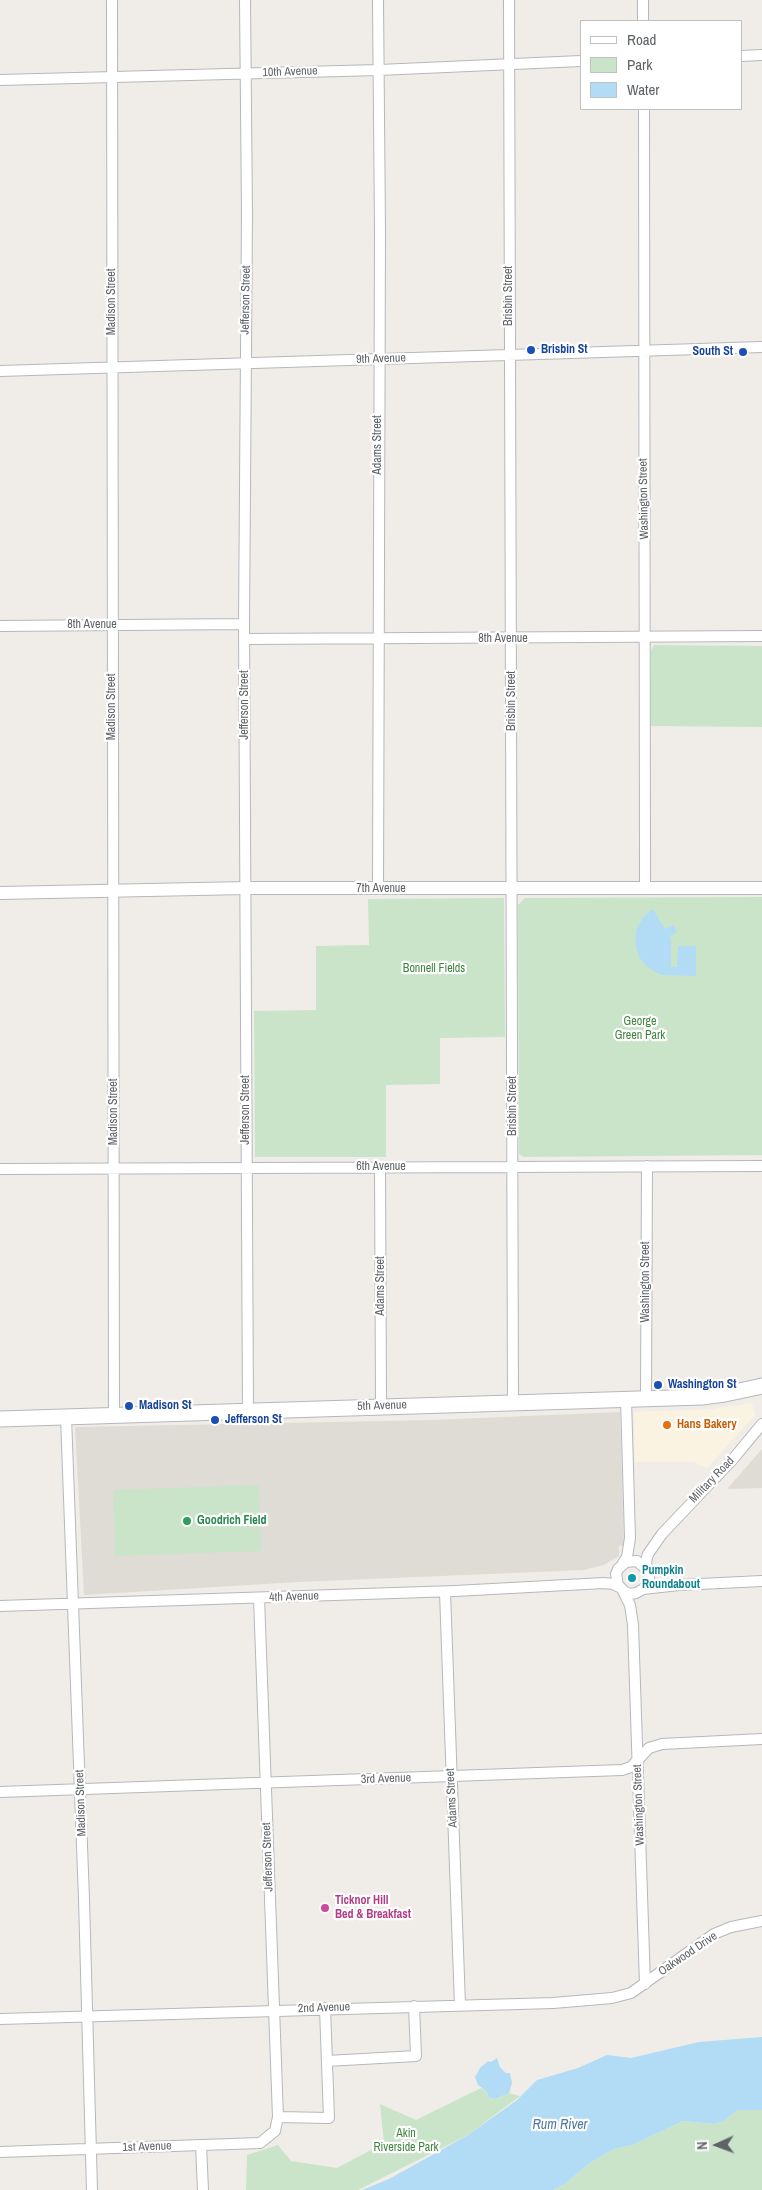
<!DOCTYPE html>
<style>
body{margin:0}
#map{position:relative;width:762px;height:2190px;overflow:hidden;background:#f0ede8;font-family:"Archivo Narrow",sans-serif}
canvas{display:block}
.legend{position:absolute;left:580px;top:20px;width:162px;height:90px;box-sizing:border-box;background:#fff;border:1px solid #bfc1c2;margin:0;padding:6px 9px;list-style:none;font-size:15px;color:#5f6366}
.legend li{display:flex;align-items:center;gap:10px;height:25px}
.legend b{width:25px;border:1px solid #bfc1c2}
.north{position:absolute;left:692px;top:2120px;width:50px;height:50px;-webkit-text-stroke:4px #fff;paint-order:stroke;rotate:268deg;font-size:14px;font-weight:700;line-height:20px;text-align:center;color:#5f6366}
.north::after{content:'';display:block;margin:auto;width:18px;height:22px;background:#5f6366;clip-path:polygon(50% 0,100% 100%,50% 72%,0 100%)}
</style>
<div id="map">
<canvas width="762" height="2190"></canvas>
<ul class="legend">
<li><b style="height:6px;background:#fff"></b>Road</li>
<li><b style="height:14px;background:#c9e4c8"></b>Park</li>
<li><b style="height:14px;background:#b2dcf6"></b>Water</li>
</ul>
<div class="north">N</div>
</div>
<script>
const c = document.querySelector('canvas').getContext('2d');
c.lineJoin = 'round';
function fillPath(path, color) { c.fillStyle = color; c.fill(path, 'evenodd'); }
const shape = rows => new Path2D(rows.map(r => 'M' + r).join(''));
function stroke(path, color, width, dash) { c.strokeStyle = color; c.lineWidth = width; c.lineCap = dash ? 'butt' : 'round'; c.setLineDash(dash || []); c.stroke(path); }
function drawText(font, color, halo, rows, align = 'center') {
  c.font = font + ' "Archivo Narrow",sans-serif'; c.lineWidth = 4.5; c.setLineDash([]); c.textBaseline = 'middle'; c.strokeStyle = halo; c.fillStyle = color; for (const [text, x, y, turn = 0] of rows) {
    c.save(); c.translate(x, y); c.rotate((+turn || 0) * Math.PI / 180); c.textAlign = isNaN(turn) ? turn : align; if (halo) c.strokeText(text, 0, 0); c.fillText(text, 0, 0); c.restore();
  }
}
const commercial = shape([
 [751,1403,756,1414,707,1468,694,1462,635,1462,634,1412,713,1409]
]);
const education = shape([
 [620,1412,624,1546,619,1546,619,1556,604,1565,584,1570,299,1582,84,1595,75,1427,432,1420],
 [762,1449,762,1488,727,1489]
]);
const green = shape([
 [654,645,762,646,762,727,651,726,651,651],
 [762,897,762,1155,524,1157,519,1154,518,905,525,898],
 [504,898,505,1037,440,1038,440,1084,386,1085,386,1157,255,1157,254,1011,316,1010,316,946,369,945,368,899],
 [259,1485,261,1551,115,1556,113,1490],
 [481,2088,487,2092,489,2098,497,2099,509,2093,520,2096,468,2135,358,2190,246,2190,247,2155,278,2145,291,2161,337,2168,384,2143,380,2104,416,2120],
 [738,2110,762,2110,762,2190,553,2190,565,2184,588,2164,614,2149,633,2145,683,2121,714,2124,724,2121]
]);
const water = shape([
 [653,909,665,929,673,925,677,932,669,937,671,940,671,967,677,967,678,946,696,946,696,976,661,975,647,967,639,957,635,942,637,928,644,916],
 [762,2037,762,2110,738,2110,724,2121,714,2124,683,2121,633,2145,614,2149,588,2164,565,2184,553,2190,362,2190,389,2179,468,2135,517,2100,537,2080,578,2068,607,2055,631,2058,699,2042],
 [497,2058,500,2067,506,2073,510,2073,512,2083,509,2093,496,2099,489,2098,487,2092,478,2085,475,2077,480,2068,488,2061,491,2062]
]);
const minor = shape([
 [112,0,114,1414],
 [245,0,247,214,244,624,248,1410],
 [378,0,380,231,378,889],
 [509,0,513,1403],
 [643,0,643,21],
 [741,56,762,55],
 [0,80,379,70,581,61],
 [644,109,645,888],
 [0,371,762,347],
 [0,626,244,624],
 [245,639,762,636],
 [380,1167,381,1406],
 [0,1169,762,1166],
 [646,1398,647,1166],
 [66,1417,84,1899,92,2190],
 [623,1563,627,1557,630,1538,626,1399],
 [647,1570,637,1561,626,1562,618,1569,616,1574,618,1585,625,1592,630,1594,636,1593,645,1588,649,1578,646,1562,648,1554,662,1534,733,1459,762,1424],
 [643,1589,679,1585,762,1581],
 [623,1591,630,1605,633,1625,645,1984],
 [445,1592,460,2005],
 [0,1606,455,1591,604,1583,613,1584,619,1587],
 [0,1792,622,1770,631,1767,649,1748,662,1744,762,1739],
 [0,2019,553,2003,612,1998,631,1993,714,1934,731,1927,762,1921],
 [327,2061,416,2056,414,2006],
 [278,2117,329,2118,325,2008],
 [201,2145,203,2190],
 [0,2152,260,2143,275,2131,278,2117,259,1598]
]);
const tertiary = shape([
 [0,893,247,888,762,888]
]);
const secondary = shape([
 [0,1419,702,1397,725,1394,762,1386]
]);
const markers = [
 [531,350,5,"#1a4fb4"],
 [743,352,5,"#1a4fb4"],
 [658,1385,5,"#1a4fb4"],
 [129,1406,5,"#1a4fb4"],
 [215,1420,5,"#1a4fb4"],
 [667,1425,5,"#e8710a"],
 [187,1521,5,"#2e9e5b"],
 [632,1578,5,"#0f9aa8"],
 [325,1908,5,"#d1479c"]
];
const streetNames = [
 ["10th Avenue",290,72,-2],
 ["Brisbin Street",509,296,-90],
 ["Jefferson Street",246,300,-89],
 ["Madison Street",112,302,-90],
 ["9th Avenue",381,359,-2],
 ["Adams Street",378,445,-90],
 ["Washington Street",644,499,-91],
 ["8th Avenue",92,625],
 ["8th Avenue",503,639],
 ["Brisbin Street",512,701,-90],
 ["Jefferson Street",245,705,-90],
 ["Madison Street",112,707,-90],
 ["7th Avenue",381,889],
 ["Brisbin Street",513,1106,-90],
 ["Jefferson Street",246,1110,-90],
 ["Madison Street",114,1112,-90],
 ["6th Avenue",381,1167],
 ["Washington Street",646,1282,-90],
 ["Adams Street",381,1286,-90],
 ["5th Avenue",382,1406,-2],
 ["Military Road",712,1480,-46],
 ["4th Avenue",294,1597,-2],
 ["3rd Avenue",386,1779,-2],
 ["Adams Street",452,1798,-93],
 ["Madison Street",81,1803,-92],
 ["Washington Street",639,1805,-92],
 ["Jefferson Street",268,1857,-92],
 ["Oakwood Drive",688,1954,-34],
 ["2nd Avenue",324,2008,-2],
 ["1st Avenue",147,2147,-2]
];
const transitNames = [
 ["Brisbin St",541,350],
 ["South St",733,352,"right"],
 ["Washington St",668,1385],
 ["Madison St",139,1406],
 ["Jefferson St",225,1420]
];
const parkNames = [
 ["Bonnell Fields",434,969],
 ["George",640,1022],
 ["Green Park",640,1036],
 ["Akin",406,2134],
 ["Riverside Park",406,2148]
];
const foodNames = [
 ["Hans Bakery",677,1425]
];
const leisureNames = [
 ["Goodrich Field",197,1521]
];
const cultureNames = [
 ["Pumpkin",642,1571],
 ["Roundabout",642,1585]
];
const hotelNames = [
 ["Ticknor Hill",335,1901],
 ["Bed & Breakfast",335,1915]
];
const waterNames = [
 ["Rum River",560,2125]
];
fillPath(commercial, '#fbf3e2');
fillPath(education, '#dfdcd6');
fillPath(green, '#c9e4c8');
fillPath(water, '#b2dcf6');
stroke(minor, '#b5b8bb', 12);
stroke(tertiary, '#b5b8bb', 14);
stroke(secondary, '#b4b7bb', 17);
stroke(minor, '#fff', 10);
stroke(tertiary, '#fff', 12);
stroke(secondary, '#fff', 15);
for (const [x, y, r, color] of markers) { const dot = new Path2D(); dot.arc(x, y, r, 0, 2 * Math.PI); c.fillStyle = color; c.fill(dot); stroke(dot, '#fff', 2); }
drawText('12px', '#5f6366', '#fff', streetNames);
drawText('bold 12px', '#164399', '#fff', transitNames, 'left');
drawText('12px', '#418440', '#fff', parkNames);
drawText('bold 12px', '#c56008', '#fff', foodNames, 'left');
drawText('bold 12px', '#27864d', '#fff', leisureNames, 'left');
drawText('bold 12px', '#0d838f', '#fff', cultureNames, 'left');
drawText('bold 12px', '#b23c85', '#fff', hotelNames, 'left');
drawText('italic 14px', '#4c799f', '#fff', waterNames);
</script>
